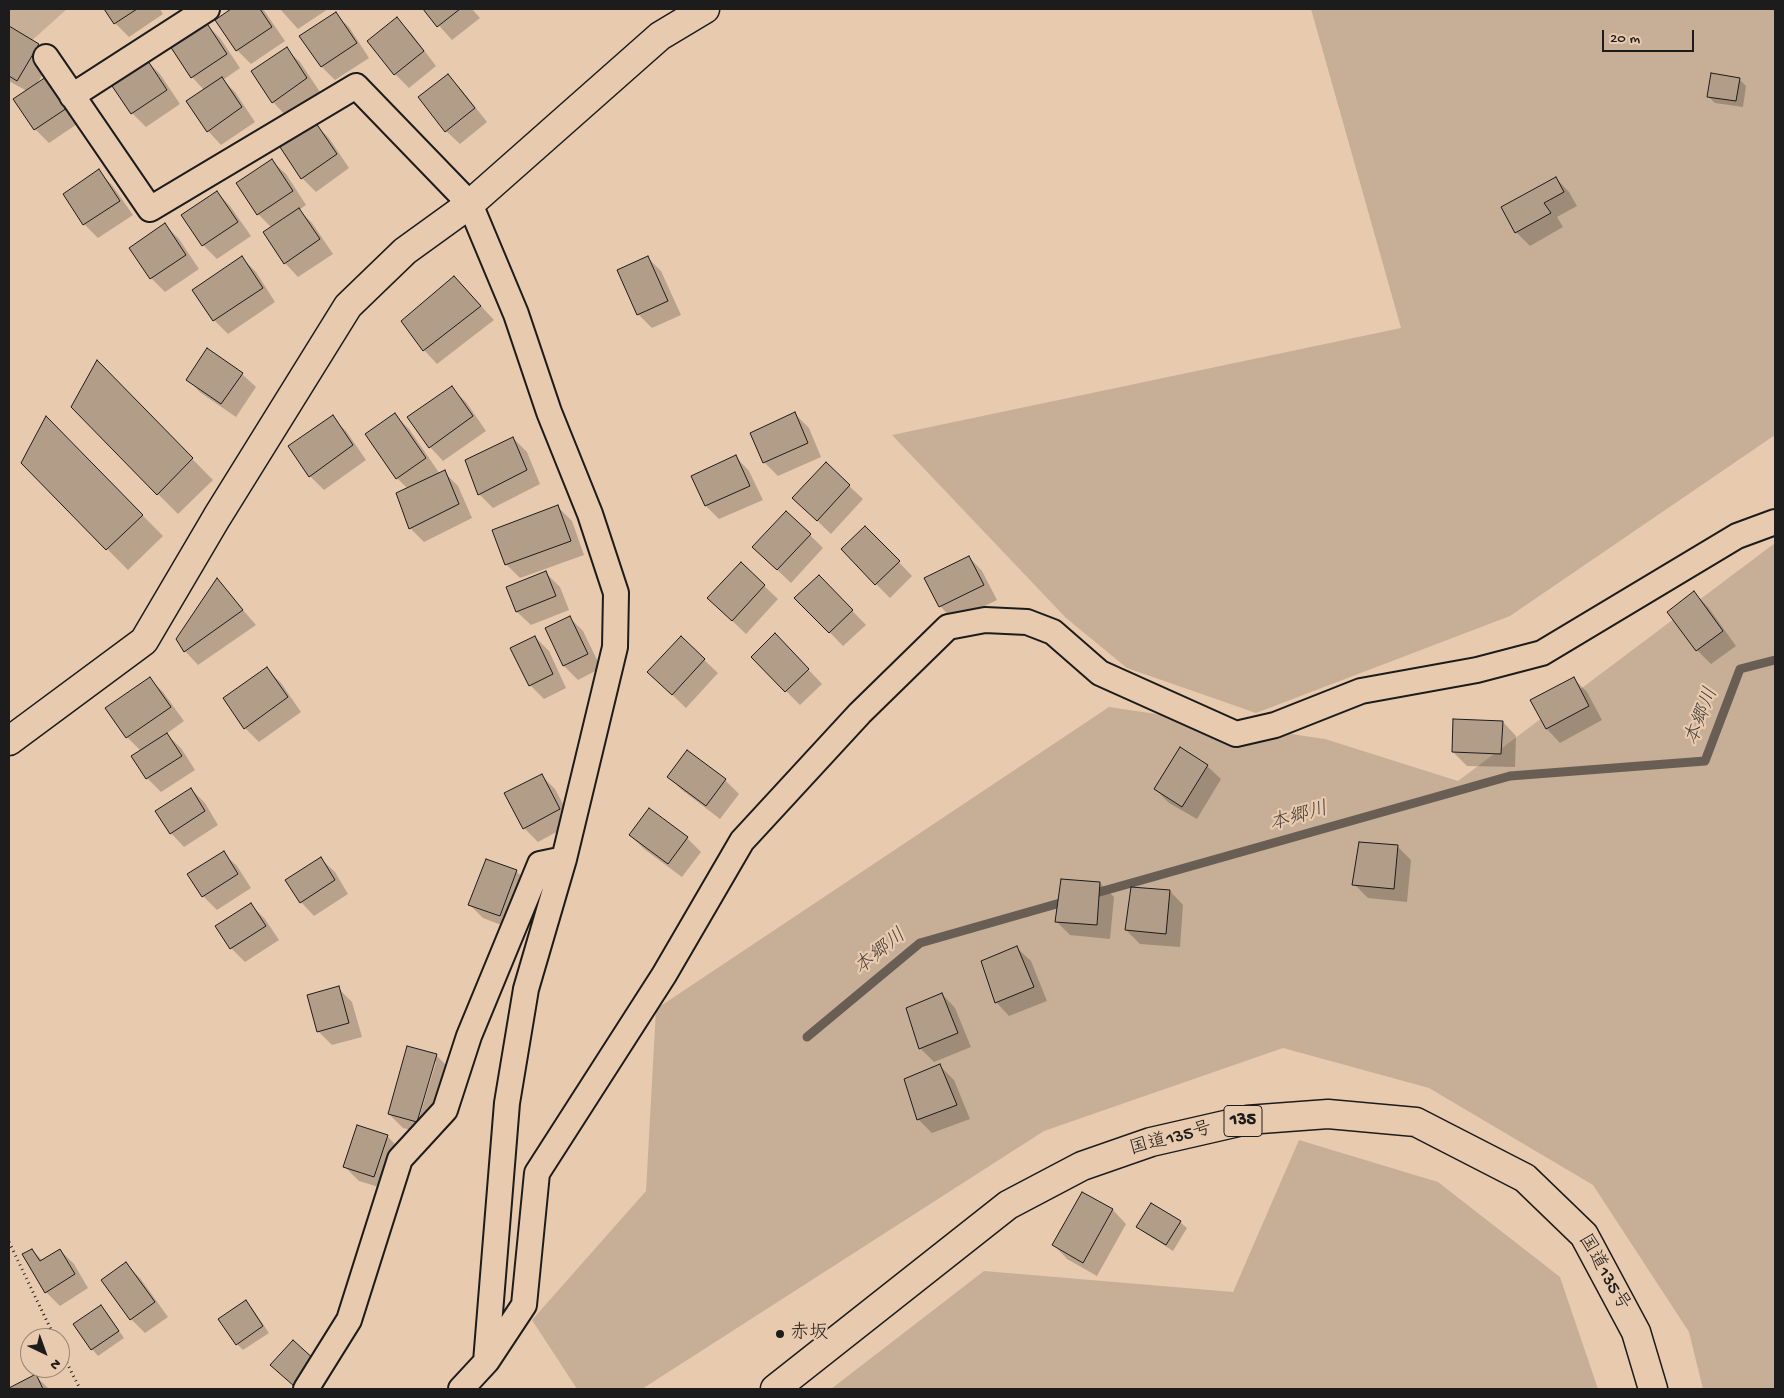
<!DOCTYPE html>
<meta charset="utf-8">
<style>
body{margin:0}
#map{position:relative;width:1784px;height:1398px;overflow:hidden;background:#e8cbaf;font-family:"Gochi Hand",sans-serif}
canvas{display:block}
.frame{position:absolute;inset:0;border:10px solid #1c1c1c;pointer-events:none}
.north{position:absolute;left:20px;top:1328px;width:50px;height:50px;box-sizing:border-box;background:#e8cbaf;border:1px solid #968574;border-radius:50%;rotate:138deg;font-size:14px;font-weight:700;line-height:20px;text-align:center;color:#1c1c1c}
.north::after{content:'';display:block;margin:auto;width:18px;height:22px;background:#1c1c1c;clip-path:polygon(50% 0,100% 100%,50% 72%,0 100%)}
.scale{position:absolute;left:1602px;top:30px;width:92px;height:22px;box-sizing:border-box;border:2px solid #1c1c1c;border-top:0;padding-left:6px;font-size:15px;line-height:18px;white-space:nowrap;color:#1c1c1c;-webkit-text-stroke:4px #e8cbaf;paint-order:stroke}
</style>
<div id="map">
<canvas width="1784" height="1398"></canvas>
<div class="frame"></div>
<div class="north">N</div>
<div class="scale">20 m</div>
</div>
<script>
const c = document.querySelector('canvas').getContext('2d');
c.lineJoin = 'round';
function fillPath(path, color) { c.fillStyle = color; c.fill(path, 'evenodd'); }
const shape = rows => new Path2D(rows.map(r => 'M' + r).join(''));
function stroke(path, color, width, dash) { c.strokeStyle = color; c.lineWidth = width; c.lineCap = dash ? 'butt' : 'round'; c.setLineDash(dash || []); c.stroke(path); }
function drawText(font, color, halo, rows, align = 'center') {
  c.font = font + ' "Gochi Hand","Klee One",sans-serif'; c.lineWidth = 4.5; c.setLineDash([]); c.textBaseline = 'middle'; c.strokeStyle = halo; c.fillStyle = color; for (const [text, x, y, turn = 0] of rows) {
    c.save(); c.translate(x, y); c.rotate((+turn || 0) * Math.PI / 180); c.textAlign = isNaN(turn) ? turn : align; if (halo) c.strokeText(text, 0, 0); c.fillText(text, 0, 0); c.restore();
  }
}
const green = shape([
 [9,9,67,9,9,61],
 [1311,9,1775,9,1775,435,1510,616,1256,713,1127,668,1066,618,892,435,1401,328],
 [1775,543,1775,1389,1703,1389,1689,1332,1593,1185,1429,1088,1283,1048,1044,1131,642,1389,577,1389,532,1320,646,1191,656,1009,1109,707,1325,739,1458,781],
 [1299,1140,1438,1182,1560,1277,1598,1389,831,1389,984,1271,1233,1292]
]);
const shadow = shape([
 [106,9,160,9,163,14,129,37,115,23],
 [233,9,263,9,285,41,251,64,237,50,217,20],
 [280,9,328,9,298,29],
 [424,9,472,9,480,18,452,40],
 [335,14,349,27,369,58,335,80,322,67,301,37],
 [397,19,411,33,436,66,409,88,395,74],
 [206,24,220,38,240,68,223,80,235,92,255,122,221,145,208,131,204,90,192,77],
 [9,27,38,45,52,58,37,84,83,120,49,143,35,129,14,99,27,91,9,81],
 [286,49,300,62,320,92,286,116,273,102],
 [146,60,160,74,180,104,146,127,132,113],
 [448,76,461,89,487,122,460,144,446,131],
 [1739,79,1746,86,1743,107,1715,103,1708,96],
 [316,125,329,138,349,168,316,192,302,178],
 [272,161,286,174,306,205,299,210,312,223,333,254,298,277,285,263,272,228,258,214],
 [98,171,112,185,133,215,98,238,84,224,64,194],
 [1556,178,1569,192,1577,206,1557,217,1563,227,1530,246,1516,232],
 [217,192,230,206,251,236,217,259,203,245],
 [165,225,179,239,199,269,165,292,151,278],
 [647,257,661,271,681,315,652,328,638,314],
 [242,258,256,272,275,302,228,334,214,320],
 [454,277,494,320,437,364,424,350],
 [97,362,213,480,178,514,158,494],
 [242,374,256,387,236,417,201,393,187,379],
 [452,388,466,402,486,431,443,461,430,447],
 [795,414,809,428,821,457,778,476,764,462],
 [395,415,409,429,440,474,444,472,458,486,472,518,424,542,410,528,408,489,397,478],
 [332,417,346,431,366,460,324,490,310,476],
 [46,418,163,536,128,570,22,463],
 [513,438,527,452,540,484,493,508,479,494],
 [736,457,749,471,763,500,719,519,706,506],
 [826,464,863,499,831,534,808,512],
 [558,507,572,521,584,555,520,578,506,564],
 [810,535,823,548,791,583,768,561],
 [879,541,912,576,890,598,876,584],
 [969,557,982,571,997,600,954,621,941,607,926,578],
 [741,564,778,599,746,634,723,612],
 [546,573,560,587,569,610,531,625,517,612,508,587],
 [217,580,256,625,198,665,185,651],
 [832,590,866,625,843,646,796,598],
 [1694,593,1708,607,1736,646,1711,664,1697,650,1669,612],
 [569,617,583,631,601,668,578,680,564,666,547,628],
 [535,637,549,651,566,688,544,699,530,685],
 [681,638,718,673,686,708,663,686],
 [789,649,822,684,800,705,752,657],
 [267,669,281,683,301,712,259,742,245,728],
 [1573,678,1587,692,1602,720,1560,743,1547,729,1531,700],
 [150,679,163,692,184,721,166,734,181,748,195,770,161,792,147,778,141,751,127,737,107,709],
 [1503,722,1516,736,1515,767,1467,766,1453,752],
 [1207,766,1221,779,1197,819,1169,803,1155,789],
 [541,775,555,789,573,823,538,842,524,828],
 [668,776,725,780,739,794,720,819,682,790],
 [191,789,205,803,218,825,184,847,171,833],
 [649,810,687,838,701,852,682,877,644,849,630,835],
 [1397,846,1411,860,1407,902,1368,898,1354,884],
 [223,853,237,866,251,888,217,910,203,896,189,874],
 [321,859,335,872,348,894,314,916,301,902],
 [516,871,530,885,514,930,483,918,470,905],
 [1100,883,1114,897,1110,939,1070,935,1056,921],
 [1170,891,1183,905,1180,947,1140,944,1126,930],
 [251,905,265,919,279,940,245,962,231,948,217,927],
 [1017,948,1031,961,1047,1001,1009,1016,996,1002],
 [338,988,352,1002,362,1037,332,1045,318,1031],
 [942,994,955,1008,971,1047,934,1062,920,1048],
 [436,1055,450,1069,431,1135,403,1128,389,1114],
 [433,1062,436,1062,416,1128,414,1128],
 [940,1066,954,1080,970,1119,932,1133,919,1120,906,1080],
 [387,1136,401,1150,388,1190,359,1181,345,1167],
 [1083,1193,1113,1210,1126,1224,1097,1276,1067,1259,1054,1245],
 [1180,1222,1187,1228,1173,1251,1145,1233,1138,1227],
 [32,1250,43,1261,60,1250,74,1264,88,1288,60,1306,46,1292],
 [126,1264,140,1278,168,1317,145,1333,131,1319,103,1280],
 [246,1302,252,1308,269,1333,243,1350,237,1344],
 [101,1307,107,1313,124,1338,98,1356,92,1349],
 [36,1376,49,1389,9,1389]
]);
const stream = shape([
 [1089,895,1510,776,1705,761,1740,669,1775,660],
 [807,1037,920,943,1067,901]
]);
const building = shape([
 [104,9,137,9,114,24,104,9],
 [231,9,260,9,272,27,236,51,215,20,231,9],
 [423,9,460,9,437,27,423,9],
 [336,12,357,43,321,67,299,36,336,12],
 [397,17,424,51,394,75,367,41,397,17],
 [206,22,227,54,191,78,170,46,206,22],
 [9,26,39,44,17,81,9,76,9,26],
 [287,47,307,78,272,103,251,71,287,47],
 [146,58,167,90,131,114,110,83,146,58],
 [1711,73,1740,78,1736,101,1707,97,1711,73],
 [448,74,475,108,445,132,418,97,448,74],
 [49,75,70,106,34,130,13,99,49,75],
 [222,77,242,107,207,132,186,101,222,77],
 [316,123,337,154,301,179,280,147,316,123],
 [272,159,293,191,257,215,236,183,272,159],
 [99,169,120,201,83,225,63,194,99,169],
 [1556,177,1564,192,1544,203,1551,213,1515,233,1501,207,1556,177],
 [217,191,238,222,202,246,181,215,217,191],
 [299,208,320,239,284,264,263,232,299,208],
 [165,223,186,255,150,279,129,248,165,223],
 [242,256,263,288,213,321,192,290,242,256],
 [648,256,668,301,637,315,617,270,648,256],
 [454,276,481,306,423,351,401,321,454,276],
 [207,348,243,373,221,404,186,380,207,348],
 [97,360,193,458,157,495,71,407,97,360],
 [452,386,473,416,429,448,407,417,452,386],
 [795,412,808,443,763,463,750,433,795,412],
 [395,413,426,458,396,479,365,434,395,413],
 [333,415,353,445,309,477,288,446,333,415],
 [46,416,143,515,106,550,21,463,46,416],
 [513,437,527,470,478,495,465,460,513,437],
 [736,455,750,486,705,506,691,476,736,455],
 [826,462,850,485,817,521,792,498,826,462],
 [445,470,459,504,409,529,396,493,445,470],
 [558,505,571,541,505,565,492,530,558,505],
 [786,511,811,534,777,570,752,547,786,511],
 [865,526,900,561,875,585,841,549,865,526],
 [969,556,984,585,939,607,924,578,969,556],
 [741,562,765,585,732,621,707,598,741,562],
 [546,571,556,596,516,612,506,587,546,571],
 [819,575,853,610,829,633,794,598,819,575],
 [217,578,243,610,184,652,176,639,217,578],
 [1694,591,1723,631,1696,651,1667,612,1694,591],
 [570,616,588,654,563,666,545,628,570,616],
 [775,633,809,669,785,692,751,657,775,633],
 [535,636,553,674,529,686,510,648,535,636],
 [681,636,705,659,672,695,647,672,681,636],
 [267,667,288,697,244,729,223,698,267,667],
 [150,677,171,707,126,738,105,708,150,677],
 [1574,677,1589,706,1546,729,1530,700,1574,677],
 [1453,719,1503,721,1501,754,1452,752,1453,719],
 [167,733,182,756,146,779,131,756,167,733],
 [1180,747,1208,765,1182,807,1154,789,1180,747],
 [687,750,726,779,706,806,667,777,687,750],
 [542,774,560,809,523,829,504,793,542,774],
 [191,788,205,811,170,834,155,811,191,788],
 [649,808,688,837,668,864,629,835,649,808],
 [1359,842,1398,845,1394,889,1352,885,1359,842],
 [224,851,238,874,202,897,187,874,224,851],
 [321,857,335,880,300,903,285,880,321,857],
 [486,859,517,870,500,916,468,905,486,859],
 [1061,879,1100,882,1097,925,1055,922,1061,879],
 [1131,887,1170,890,1166,934,1125,930,1131,887],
 [251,903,266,926,230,949,215,926,251,903],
 [1017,946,1034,987,995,1003,981,961,1017,946],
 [339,986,349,1023,317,1032,307,995,339,986],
 [942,993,958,1033,919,1049,906,1008,942,993],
 [407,1046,437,1054,417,1122,388,1114,407,1046],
 [940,1064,957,1105,917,1120,904,1079,940,1064],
 [357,1125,388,1135,374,1177,343,1167,357,1125],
 [1082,1192,1113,1209,1083,1263,1052,1245,1082,1192],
 [1151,1203,1181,1221,1166,1245,1136,1227,1151,1203],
 [32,1249,40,1261,60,1249,75,1274,45,1293,22,1254,32,1249],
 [126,1262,155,1302,130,1320,101,1280,126,1262],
 [246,1300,263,1326,236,1345,218,1319,246,1300],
 [101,1305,119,1331,91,1350,73,1324,101,1305],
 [293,1340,316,1361,294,1386,270,1365,293,1340],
 [36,1374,43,1389,9,1389,9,1388,36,1374]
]);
const path = shape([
 [9,1242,55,1338],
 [60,1349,80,1389]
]);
const minor = shape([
 [46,57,150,209,356,86,470,204,516,314,549,412,590,514,616,593,615,647,564,859,526,989,507,1103,486,1362,461,1389],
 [72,96,207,9],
 [487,1361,524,1305,537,1173,664,975,742,841,860,713,948,627,985,620,1027,622,1053,632,1100,673,1236,734,1275,725,1361,691,1477,670,1542,653,1737,536,1775,522],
 [306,1389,349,1320,400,1159,445,1110,469,1036,540,864,564,859]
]);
const tertiary = shape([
 [9,741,144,641,217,517,348,306,405,251,470,204,660,36,705,9]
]);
const trunk = shape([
 [775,1389,1008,1205,1082,1166,1151,1142,1247,1120,1328,1114,1416,1122,1525,1178,1584,1235,1636,1332,1653,1389]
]);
const markers = [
 [780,1334,5,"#1c1c1c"]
];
const shields = [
 [1243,1121,38]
];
const shieldNames = [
 ["135",1243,1121]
];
const streetNames = [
 ["国道135号",1171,1140,-15],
 ["国道135号",1603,1273,60]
];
const poiNames = [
 ["赤坂",790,1334]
];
const waterNames = [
 ["本郷川",1703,717,-69],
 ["本郷川",1299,818,-16],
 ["本郷川",881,953,-39]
];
fillPath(green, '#c7af97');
fillPath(shadow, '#0003');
stroke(stream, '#695e54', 9);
fillPath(building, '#b29d89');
stroke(building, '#1c1c1c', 1);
stroke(minor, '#1c1c1c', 28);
stroke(tertiary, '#1c1c1c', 31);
stroke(trunk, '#1c1c1c', 31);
stroke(path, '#1c1c1c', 3, [1, 4]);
stroke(minor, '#e8cbaf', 24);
stroke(tertiary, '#e8cbaf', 28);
stroke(trunk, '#e8cbaf', 28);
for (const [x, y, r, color] of markers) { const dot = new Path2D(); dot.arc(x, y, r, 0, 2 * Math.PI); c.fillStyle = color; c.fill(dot); stroke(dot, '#e8cbaf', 2); }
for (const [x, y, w] of shields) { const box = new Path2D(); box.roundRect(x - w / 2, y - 15.5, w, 31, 4); c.fillStyle = '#e8cbaf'; c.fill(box); stroke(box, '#1c1c1c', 1); }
drawText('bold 18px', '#1c1c1c', null, shieldNames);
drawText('19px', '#1c1c1c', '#e8cbaf', streetNames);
drawText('19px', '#1c1c1c', '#e8cbaf', poiNames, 'left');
drawText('italic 20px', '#433d38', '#e8cbaf', waterNames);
</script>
